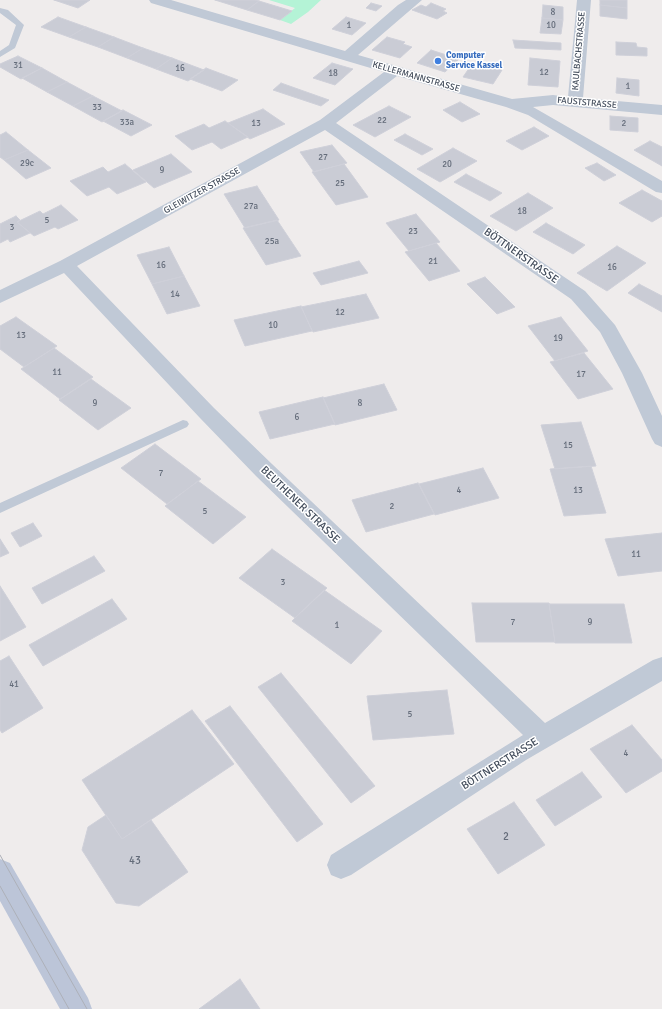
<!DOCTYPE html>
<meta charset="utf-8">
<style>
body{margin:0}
canvas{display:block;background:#efecec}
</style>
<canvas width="662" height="1009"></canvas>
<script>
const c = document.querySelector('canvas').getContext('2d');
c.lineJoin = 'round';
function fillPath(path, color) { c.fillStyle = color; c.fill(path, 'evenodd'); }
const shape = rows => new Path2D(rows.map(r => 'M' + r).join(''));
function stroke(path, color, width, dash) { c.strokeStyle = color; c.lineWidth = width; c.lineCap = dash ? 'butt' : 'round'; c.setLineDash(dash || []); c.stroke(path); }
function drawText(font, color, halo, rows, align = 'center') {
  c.font = font + ' Signika,sans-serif'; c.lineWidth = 3; c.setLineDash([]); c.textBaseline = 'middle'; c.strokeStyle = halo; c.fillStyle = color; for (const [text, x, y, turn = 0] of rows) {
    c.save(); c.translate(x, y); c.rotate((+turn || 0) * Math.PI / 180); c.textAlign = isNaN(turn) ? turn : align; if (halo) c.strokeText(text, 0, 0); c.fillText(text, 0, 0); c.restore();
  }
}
const green = shape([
 [269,0,321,0,308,12,291,24,280,20,295,8]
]);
const building = shape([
 [54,0,90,0,78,8,54,0],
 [215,0,255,0,259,1,247,10,215,0],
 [600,0,627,0,627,8,600,5,600,0],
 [259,1,292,11,280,20,247,10,259,1],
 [371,3,382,6,376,11,366,8,371,3],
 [431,3,446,9,443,11,447,13,437,19,412,10,421,5,426,7,431,3],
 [543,5,563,7,563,20,542,18,543,5],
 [600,5,627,8,627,19,600,16,600,5],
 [58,17,86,27,69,37,41,27,58,17],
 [346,17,366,23,352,35,332,29,346,17],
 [542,18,563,20,561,34,540,33,542,18],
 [86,27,114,37,98,47,69,37,86,27],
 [114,37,143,48,127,58,98,47,114,37],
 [387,37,405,42,403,44,412,47,400,58,372,50,387,37],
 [513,40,561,43,561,50,515,48,513,40],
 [616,42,636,43,637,47,647,48,647,56,616,55,616,42],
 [143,48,172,58,156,69,127,58,143,48],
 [431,50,459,59,445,72,417,63,431,50],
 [18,56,42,68,21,79,0,67,0,64,18,56],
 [172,58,204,70,188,81,156,69,172,58],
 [530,58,560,61,558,87,528,85,530,58],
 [332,63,353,69,335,85,313,78,332,63],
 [472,64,502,70,493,84,463,77,472,64],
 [42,68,67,82,47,92,22,78,42,68],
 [206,68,238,80,222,91,190,79,206,68],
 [617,78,639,80,639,96,616,93,617,78],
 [67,82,93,96,73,106,47,92,67,82],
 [281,83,329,100,321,106,273,90,281,83],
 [93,96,122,111,102,122,73,106,93,96],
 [460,102,480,114,462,122,443,110,460,102],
 [389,106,411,117,375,137,353,125,389,106],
 [263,109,285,124,250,139,228,123,263,109],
 [123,110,152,125,131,136,103,121,123,110],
 [610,116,638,118,638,132,610,130,610,116],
 [225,121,248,137,221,149,212,142,192,150,175,136,204,124,209,128,225,121],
 [534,127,549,136,522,150,506,141,534,127],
 [6,132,28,150,4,160,0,157,0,135,6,132],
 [405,134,433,149,422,155,394,140,405,134],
 [650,141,662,147,662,166,634,150,650,141],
 [332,145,347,163,314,172,300,152,332,145],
 [453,148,477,161,440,182,417,169,453,148],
 [28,150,51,168,26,179,4,160,28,150],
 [171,154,192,172,154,188,133,170,171,154],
 [597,163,616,175,604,181,585,168,597,163],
 [125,164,146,182,117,194,109,187,87,196,70,181,103,167,108,172,125,164],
 [344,164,368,197,336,205,312,172,344,164],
 [466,174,502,193,490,201,454,182,466,174],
 [257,186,279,220,245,228,224,194,257,186],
 [642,190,662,201,662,216,652,222,619,203,642,190],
 [528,193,553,208,516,231,490,216,528,193],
 [61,205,78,220,58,229,55,227,34,236,17,222,40,211,43,214,61,205],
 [416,214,440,242,409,251,386,223,416,214],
 [16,216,20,220,17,222,30,233,10,242,8,239,0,243,0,224,16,216],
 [277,220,301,256,266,265,243,228,277,220],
 [546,223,585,245,573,254,533,232,546,223],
 [436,243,460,271,429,281,405,252,436,243],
 [617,246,646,263,607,291,577,273,617,246],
 [169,247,184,276,152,284,137,255,169,247],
 [359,261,368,273,321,285,313,273,359,261],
 [184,276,200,306,167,314,152,284,184,276],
 [485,277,515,307,497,314,467,284,485,277],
 [639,284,662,296,662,312,628,293,639,284],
 [366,294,379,318,313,332,301,307,366,294],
 [301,306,312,331,245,346,234,320,301,306],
 [16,317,57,346,24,367,0,349,0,326,16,317],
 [561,317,588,351,555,361,528,326,561,317],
 [54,348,93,377,60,399,21,369,54,348],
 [584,353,613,389,578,399,550,362,584,353],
 [91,379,131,408,98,430,59,400,91,379],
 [384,384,397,410,335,425,323,398,384,384],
 [323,397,335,424,270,439,259,412,323,397],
 [581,422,596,466,555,469,541,425,581,422],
 [155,444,201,479,167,504,121,468,155,444],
 [591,466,606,513,564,516,550,469,591,466],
 [483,468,499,498,435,515,419,484,483,468],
 [198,481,246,517,213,544,165,506,198,481],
 [418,483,434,514,366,532,352,500,418,483],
 [33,523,42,536,20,547,11,533,33,523],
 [662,533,662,571,618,576,605,539,662,533],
 [0,539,9,553,0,557,0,539],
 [272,549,327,588,295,618,239,578,272,549],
 [94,556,105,571,42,604,32,588,94,556],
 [0,586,26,627,0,641,0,586],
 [324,590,382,631,351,664,292,621,324,590],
 [112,599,127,619,43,666,29,645,112,599],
 [472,603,549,603,555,642,476,642,472,603],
 [549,604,624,604,632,643,555,643,549,604],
 [9,656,43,708,2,733,0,730,0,661,9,656],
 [281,673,375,786,351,803,258,687,281,673],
 [447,690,454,734,373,740,367,696,447,690],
 [230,706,323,824,297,842,205,721,230,706],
 [192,710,234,764,122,839,82,780,192,710],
 [632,725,662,760,662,771,626,793,590,749,632,725],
 [582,772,602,797,555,826,536,800,582,772],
 [514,802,545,845,498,874,467,829,514,802],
 [106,815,122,839,151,820,188,872,139,906,116,903,82,850,88,827,106,815],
 [240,979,260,1009,199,1009,240,979]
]);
const service = shape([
 [0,8,8,10,24,25,15,48,0,57,0,51,9,45,16,25,0,13,0,8],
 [183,420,187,421,189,424,187,427,0,513,0,503,183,420]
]);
const minor = shape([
 [149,0,171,0,345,51,398,5,406,0,422,0,358,55,512,99,553,95,568,97,577,0,591,0,583,98,662,105,662,115,553,105,533,107,662,181,662,193,656,192,528,115,506,107,397,76,336,123,585,291,615,325,642,373,662,416,662,447,655,444,652,439,622,373,600,332,571,299,325,130,77,266,214,408,272,464,545,723,653,660,662,657,662,681,526,760,351,875,341,879,331,875,327,865,331,855,523,735,256,476,200,418,64,273,0,303,0,290,60,261,320,120,384,72,151,3,149,0]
]);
const secondary = shape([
 [0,859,10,863,88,998,92,1009,60,1009,0,901,0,859]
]);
const tram = shape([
 [0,855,87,1009],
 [0,886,69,1009]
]);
const markers = [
 [438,61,4,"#3f7fe0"]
];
const numberNames = [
 ["8",553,13],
 ["1",349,26],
 ["10",551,26],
 ["31",18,66],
 ["16",180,69],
 ["12",544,73],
 ["18",333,74],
 ["1",628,87],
 ["33",97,108],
 ["22",382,121],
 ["33a",127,123],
 ["13",256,124],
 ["2",624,124],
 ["27",323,158],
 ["29c",27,164],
 ["20",447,165],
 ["9",162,171],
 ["25",340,184],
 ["27a",251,207],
 ["18",522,212],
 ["5",47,221],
 ["3",12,228],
 ["23",413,232],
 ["25a",272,242],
 ["21",433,262],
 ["16",161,266],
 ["16",612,268],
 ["14",175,295],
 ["12",340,313],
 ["10",273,326],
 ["13",21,336],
 ["19",558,339],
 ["11",57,373],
 ["17",581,375],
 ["9",95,404],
 ["8",360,404],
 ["6",297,418],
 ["15",568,446],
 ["7",161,474],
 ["4",459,491],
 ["13",578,491],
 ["2",392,507],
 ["5",205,512],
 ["11",636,555],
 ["3",283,583],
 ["7",513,623],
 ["9",590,623],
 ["1",337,626],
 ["41",14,685],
 ["5",410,715],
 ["4",626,754]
];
const farStreetnames = [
 ["KAULBACHSTRASSE",579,51,-85],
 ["KELLERMANNSTRASSE",416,77,16],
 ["FAUSTSTRASSE",587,103,5],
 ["GLEIWITZER STRASSE",202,191,-29]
];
const farShopnames = [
 ["Computer",446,56],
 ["Service Kassel",446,66]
];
const streetNames = [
 ["BÖTTNERSTRASSE",521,256,35],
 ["BEUTHENER STRASSE",300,505,44],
 ["BÖTTNERSTRASSE",500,764,-32]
];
const nearNumbernames = [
 ["2",506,837],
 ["43",135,861]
];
fillPath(green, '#b4f3d6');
fillPath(building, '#caccd5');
stroke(building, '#cfd0d9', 1);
fillPath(service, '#c0c9d6');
fillPath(minor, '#c0c9d6');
fillPath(secondary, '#bcc5d8');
stroke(tram, '#adb0b8', 1);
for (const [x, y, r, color] of markers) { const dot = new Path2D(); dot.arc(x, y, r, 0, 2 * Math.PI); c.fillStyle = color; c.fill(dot); stroke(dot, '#fff', 1.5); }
drawText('9px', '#646c7a', null, numberNames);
drawText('9px', '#424c5b', '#fff', farStreetnames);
drawText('bold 9px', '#366cbe', '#fff', farShopnames, 'left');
drawText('11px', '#424c5b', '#fff', streetNames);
drawText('11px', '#646c7a', null, nearNumbernames);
</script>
